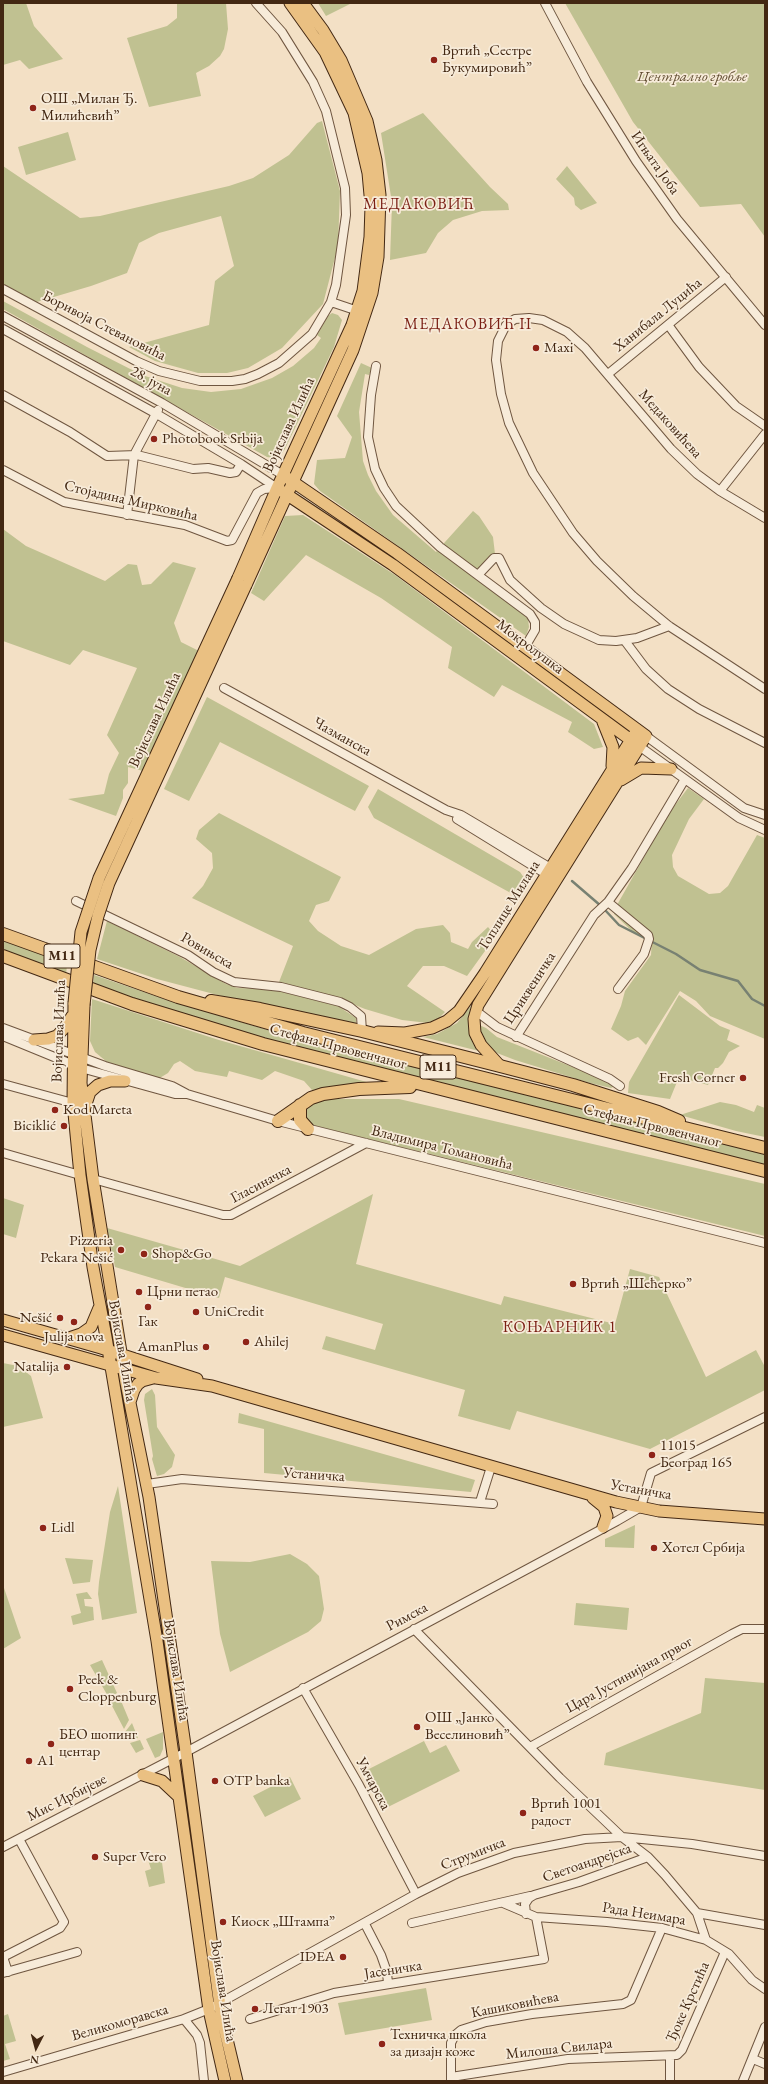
<!DOCTYPE html>
<meta charset="utf-8">
<style>
body{margin:0}
#map{position:relative;width:768px;height:2084px;overflow:hidden;background:#f3e0c5;font-family:"EB Garamond",serif}
canvas{display:block}
.frame{position:absolute;inset:0;border:4px solid #432813;pointer-events:none}
.north{position:absolute;left:16px;top:2028px;width:40px;height:40px;-webkit-text-stroke:3px #f7ebd9;paint-order:stroke;rotate:186deg;font-size:11px;font-weight:700;line-height:16px;text-align:center;color:#432813}
.north::after{content:'';display:block;margin:auto;width:14px;height:18px;background:#432813;clip-path:polygon(50% 0,100% 100%,50% 72%,0 100%)}
</style>
<div id="map">
<canvas width="768" height="2084"></canvas>
<div class="frame"></div>
<div class="north">N</div>
</div>
<script>
const c = document.querySelector('canvas').getContext('2d');
c.lineJoin = 'round';
function fillPath(path, color) { c.fillStyle = color; c.fill(path, 'evenodd'); }
const shape = rows => new Path2D(rows.map(r => 'M' + r).join(''));
function stroke(path, color, width, dash) { c.strokeStyle = color; c.lineWidth = width; c.lineCap = dash ? 'butt' : 'round'; c.setLineDash(dash || []); c.stroke(path); }
function drawText(font, color, halo, rows, align = 'center') {
  c.font = font + ' "EB Garamond",serif'; c.lineWidth = 3.5; c.setLineDash([]); c.textBaseline = 'middle'; c.strokeStyle = halo; c.fillStyle = color; for (const [text, x, y, turn = 0] of rows) {
    c.save(); c.translate(x, y); c.rotate((+turn || 0) * Math.PI / 180); c.textAlign = isNaN(turn) ? turn : align; if (halo) c.strokeText(text, 0, 0); c.fillText(text, 0, 0); c.restore();
  }
}
const green = shape([
 [3,3,26,3,34,26,63,59,29,69,20,60,3,65],
 [177,3,226,3,228,29,224,49,220,56,209,66,196,73,201,96,149,107,127,38,167,26,177,18],
 [318,3,352,3,326,16],
 [565,3,765,3,765,237,741,204,700,207,633,122],
 [423,113,490,187,508,204,509,210,482,211,453,220,438,233,426,253,390,260,392,203,381,133],
 [322,121,340,191,338,246,323,304,282,348,248,368,227,373,198,373,155,361,129,347,209,325,215,281,234,266,221,216,159,233,139,243,127,273,91,286,30,304,3,289,3,166,80,218,100,216,229,186,253,178,289,155,317,123],
 [68,132,76,160,26,175,18,147],
 [567,166,597,203,581,210,575,205,574,198,556,179],
 [3,301,87,347,142,375,182,388,211,392,241,389,272,378,293,366,314,348,321,338,317,335,328,316,332,313,338,315,342,320,334,347,285,449,280,456,273,458,267,457,3,309],
 [361,363,372,368,369,375,365,374,359,412,363,461,368,475,376,491,393,515,436,552,473,511,479,516,493,537,495,554,474,575,521,610,528,619,529,627,526,636,320,491,314,484,317,460,345,458,352,437,337,416],
 [303,515,395,575,594,724,603,747,594,749,568,732,572,722,502,685,494,697,448,668,452,647,381,598,306,555,264,601,251,593,285,516],
 [3,529,26,546,105,581,128,564,137,565,142,585,151,584,173,562,196,568,174,623,181,642,199,651,143,771,128,767,128,783,123,790,123,798,116,816,68,799,104,794,109,774,119,753,107,735,137,668,83,650,70,665,3,641],
 [207,697,369,786,355,811,220,742,189,801,164,789],
 [688,788,704,799,689,819,672,855,673,867,678,876,709,894,720,893,728,886,757,835,765,838,765,1039,710,1016,696,1001,680,991,646,1045,638,1037,628,1041,611,1029,621,1006,625,991,651,955,652,938,633,932,614,914,617,905,669,813],
 [378,789,520,872,527,882,518,897,374,818,368,807],
 [219,813,341,877,329,901,316,905,309,921,318,931,341,946,369,955,416,929,443,925,450,933,451,942,468,949,472,942,488,927,493,933,485,951,467,976,444,966,423,966,407,986,445,1012,439,1018,428,1023,402,1020,365,1009,338,998,279,982,293,946,192,898,203,886,213,868,212,853,196,839,199,830],
 [107,921,180,957,226,984,237,988,271,989,338,1006,356,1018,356,1023,229,998,157,979,97,959],
 [3,939,67,964,66,976,3,950],
 [94,975,173,1002,278,1033,765,1154,765,1165,272,1042,159,1008,93,985],
 [679,995,720,1026,730,1030,727,1040,740,1046,729,1052,723,1063,718,1068,715,1068,708,1085,679,1077,670,1099,628,1093,629,1082],
 [92,999,219,1040,370,1083,312,1090,304,1081,275,1071,262,1080,229,1071,227,1077,195,1071,180,1061,174,1064,168,1073,158,1079,107,1062,95,1052,90,1041],
 [471,1006,470,1033,479,1051,423,1037,437,1034,457,1023],
 [479,1025,486,1028,497,1037,613,1083,613,1087,611,1088,590,1083,515,1060,497,1053,489,1048,479,1032],
 [316,1099,399,1099,765,1184,765,1236,307,1124,302,1118,305,1106],
 [720,1102,736,1105,754,1112,757,1105,765,1108,765,1137,736,1131,680,1115],
 [373,1194,356,1264,501,1305,504,1296,615,1324,630,1269,659,1277,706,1377,756,1350,765,1367,765,1390,650,1449,517,1411,510,1430,458,1416,465,1390,322,1349,326,1336,375,1350,383,1324,225,1277,219,1298,115,1267,107,1228,240,1266],
 [3,1198,24,1205,16,1238,3,1234],
 [3,1363,18,1366,31,1376,43,1418,3,1427],
 [152,1389,155,1395,157,1427,175,1455,172,1467,164,1474,157,1476,152,1459,153,1456,144,1400,145,1394],
 [239,1413,475,1480,471,1492,264,1473,264,1429,238,1423],
 [118,1486,137,1613,102,1620,98,1594,99,1582,110,1512],
 [635,1525,634,1548,605,1547,605,1539],
 [290,1554,307,1564,319,1576,324,1609,321,1621,308,1632,230,1672,220,1634,211,1561,250,1562],
 [65,1558,93,1560,90,1582,73,1584],
 [3,1585,21,1638,3,1649],
 [87,1592,92,1599,84,1599,85,1606,93,1607,94,1620,73,1625,71,1616,81,1613,76,1594],
 [576,1603,629,1608,627,1630,574,1625],
 [102,1660,117,1693,109,1698,90,1665],
 [705,1678,765,1683,765,1790,604,1765,606,1753,701,1713],
 [119,1696,129,1720,124,1729,110,1702],
 [132,1723,138,1738,129,1740,125,1732],
 [163,1732,163,1749,160,1756,155,1758,146,1739],
 [140,1740,144,1749,136,1753,130,1743],
 [424,1741,430,1753,446,1745,460,1771,384,1809,365,1771],
 [290,1777,301,1799,265,1817,253,1796],
 [161,1856,165,1883,149,1887,145,1871,151,1869,148,1860],
 [426,1988,432,2020,345,2035,338,2003],
 [8,2014,16,2041,5,2044,10,2059,3,2061,3,2016]
]);
const stream = shape([
 [572,881,601,906],
 [605,910,619,925,676,954,700,970,738,981,752,999,765,1006]
]);
const minor = shape([
 [545,3,587,82,636,161,677,219,765,325],
 [3,289,136,361,159,371,200,381,232,381,245,379,258,374,279,363,312,334,331,302,336,285,346,215,345,188,326,111,313,82,282,32,256,3],
 [331,302,361,312],
 [3,316,162,403,283,475],
 [669,326,699,367,736,406,765,426],
 [3,329,155,413,241,464,277,488],
 [376,366,371,395,368,437,375,469,384,488,396,506,440,547,530,614,535,622,535,630,525,647],
 [608,374,726,277],
 [3,395,70,432,107,456,137,455,193,469,208,468,230,473,236,472,241,464],
 [3,470,64,502,185,525,227,541,232,540,257,493,264,489,277,488],
 [720,491,765,434],
 [127,515,134,455,158,410],
 [765,518,720,491,697,474,671,449,585,348,567,332,543,320,529,318,515,319,506,325,498,341,496,360,501,394,509,423,533,473,573,533,597,561,633,596,669,626,765,689],
 [478,575,494,558,499,558,510,580,541,608,564,624,599,640,616,641,637,638,669,626],
 [625,641,646,669,668,689,699,709,765,743],
 [224,688,446,810,461,815,554,870],
 [646,736,744,808,765,815],
 [639,746,739,818,765,830],
 [457,819,551,877],
 [76,901,188,955,213,972,234,982,281,987,340,1002,350,1007,361,1016,362,1031],
 [618,989,644,954,649,939,648,935,608,902,632,868,685,779],
 [476,1011,497,1027,610,1079,620,1086],
 [3,1028,105,1066,172,1086,187,1094,278,1121,765,1243],
 [3,1036,81,1068,175,1094,186,1094],
 [516,1037,594,915,608,902],
 [3,1084,73,1103],
 [3,1153,80,1175],
 [93,1179,223,1215,231,1215,366,1143],
 [147,1484,182,1479,493,1504],
 [480,1502,491,1467],
 [414,1629,560,1778,622,1837,648,1857,665,1875,697,1913,706,1940],
 [303,1688,359,1785,416,1894],
 [530,1747,732,1634,742,1629,765,1629],
 [3,1847,186,1752,617,1521,641,1507,651,1473,765,1417],
 [503,1903,536,1917,607,1922,662,1928,706,1940,729,1954,752,1980,765,1989],
 [697,1913,765,1925],
 [526,1914,525,1904,529,1898,534,1895,579,1882,648,1857],
 [412,1923,530,1896],
 [365,1924,381,1955,387,1972,388,1984],
 [8,1972,3,1957,60,1928,64,1922,19,1839],
 [3,1973,77,1952],
 [184,2019,197,2035,200,2043,204,2081],
 [250,2019,334,1993,544,1959,536,1917],
 [670,2057,670,2081],
 [753,2059,765,2064],
 [3,2072,184,2019,209,2009,416,1894,458,1873,514,1853,585,1839,622,1837,692,1844,765,1856],
 [451,2077,568,2059,677,2055,682,2050,725,1952],
 [451,2081,451,2043,455,2035,461,2030,486,2022,532,2014,623,2004,631,2000,662,1928],
 [743,2081,765,2027]
]);
const major = shape([
 [283,475,397,553,646,736,478,1005,474,1019,475,1033,481,1045,500,1066],
 [280,490,393,565,639,746],
 [238,578,277,488,352,325,363,291,370,237,371,206,368,173,354,113,325,52,290,3],
 [246,585,353,350,372,293,378,257,380,195,376,160,367,121,341,60,323,30,303,3],
 [603,722,613,747,612,766],
 [621,780,641,768,671,769],
 [74,1003,73,1103,80,1175,93,1267,106,1337,157,1641,209,2010,225,2081],
 [84,1005,81,1083,93,1179,126,1383,149,1497,186,1752,221,2014,237,2081],
 [378,1032,405,1033,432,1028,447,1021,459,1011,485,973,634,735],
 [34,1040,48,1039,57,1036,66,1026,72,1016],
 [85,1107,90,1092,98,1085,110,1081,125,1081],
 [3,1320,101,1348,197,1379],
 [3,1335,156,1378,212,1386,616,1502,659,1511,765,1519],
 [69,1338,81,1334,91,1327,99,1308],
 [130,1402,134,1390,138,1384,142,1381,153,1378],
 [593,1498,604,1507,607,1516,603,1527],
 [143,1775,162,1781,178,1796]
]);
const highway = shape([
 [3,934,178,997,303,1033,765,1148],
 [3,956,132,1004,263,1044,765,1171],
 [211,1001,260,1009,362,1031,500,1066,573,1085,658,1112,679,1121],
 [300,1105,300,1120,308,1129],
 [278,1121,311,1098,323,1094,359,1089,410,1087]
]);
const majorBridge = shape([
 [74,1003,81,932,99,878,238,578],
 [84,1005,90,950,98,916,109,883,246,585]
]);
const markers = [
 [434,60,4,"#8f2418"],
 [33,108,4,"#8f2418"],
 [536,348,4,"#8f2418"],
 [154,439,4,"#8f2418"],
 [743,1078,4,"#8f2418"],
 [55,1110,4,"#8f2418"],
 [64,1126,4,"#8f2418"],
 [121,1250,4,"#8f2418"],
 [144,1254,4,"#8f2418"],
 [573,1284,4,"#8f2418"],
 [139,1292,4,"#8f2418"],
 [148,1307,4,"#8f2418"],
 [196,1312,4,"#8f2418"],
 [60,1318,4,"#8f2418"],
 [74,1322,4,"#8f2418"],
 [246,1342,4,"#8f2418"],
 [206,1347,4,"#8f2418"],
 [67,1367,4,"#8f2418"],
 [652,1455,4,"#8f2418"],
 [43,1528,4,"#8f2418"],
 [654,1548,4,"#8f2418"],
 [70,1689,4,"#8f2418"],
 [417,1727,4,"#8f2418"],
 [51,1744,4,"#8f2418"],
 [29,1761,4,"#8f2418"],
 [215,1781,4,"#8f2418"],
 [523,1813,4,"#8f2418"],
 [95,1857,4,"#8f2418"],
 [223,1922,4,"#8f2418"],
 [343,1957,4,"#8f2418"],
 [255,2009,4,"#8f2418"],
 [382,2044,4,"#8f2418"]
];
const shields = [
 [62,956,36],
 [438,1067,36]
];
const shieldNames = [
 ["M11",62,956],
 ["M11",438,1067]
];
const poiNames = [
 ["Вртић „Сестре",442,51],
 ["Букумировић”",442,68],
 ["ОШ „Милан Ђ.",41,99],
 ["Милићевић”",41,116],
 ["Maxi",544,348],
 ["Photobook Srbija",162,439],
 ["Fresh Corner",735,1078,"right"],
 ["Kod Mareta",63,1110],
 ["Biciklić",56,1126,"right"],
 ["Pizzeria",113,1241,"right"],
 ["Pekara Nešić",113,1258,"right"],
 ["Shop&Go",152,1254],
 ["Вртић „Шећерко”",581,1284],
 ["Црни петао",147,1292],
 ["UniCredit",204,1312],
 ["Nešić",52,1318,"right"],
 ["Гак",148,1322,"center"],
 ["Julija nova",74,1337,"center"],
 ["Ahilej",254,1342],
 ["AmanPlus",198,1347,"right"],
 ["Natalija",59,1367,"right"],
 ["11015",660,1446],
 ["Београд 165",660,1463],
 ["Lidl",51,1528],
 ["Хотел Србија",662,1548],
 ["Peek &",78,1680],
 ["Cloppenburg",78,1697],
 ["ОШ „Јанко",425,1718],
 ["Веселиновић”",425,1735],
 ["БЕО шопинг",59,1735],
 ["центар",59,1752],
 ["A1",37,1761],
 ["OTP banka",223,1781],
 ["Вртић 1001",531,1804],
 ["радост",531,1821],
 ["Super Vero",103,1857],
 ["Киоск „Штампа”",231,1922],
 ["IDEA",335,1957,"right"],
 ["Легат 1903",263,2009],
 ["Техничка школа",390,2035],
 ["за дизајн коже",390,2052]
];
const parkNames = [
 ["Централно гробље",692,77]
];
const streetNames = [
 ["Игњата Јоба",655,163,55],
 ["Ханибала Луцића",658,315,-39],
 ["Боривоја Стевановића",104,326,27],
 ["28. јуна",151,381,29],
 ["Медаковићева",670,424,48],
 ["Војислава Илића",289,425,-65],
 ["Стојадина Мирковића",131,501,13],
 ["Мокролушка",530,647,37],
 ["Војислава Илића",155,720,-65],
 ["Чазманска",342,737,29],
 ["Топлице Милана",509,906,-58],
 ["Ровињска",207,951,30],
 ["Цриквеничка",530,988,-57],
 ["Војислава Илића",59,1031,-88],
 ["Стефана Првовенчаног",338,1047,15],
 ["Стефана Првовенчаног",652,1126,14],
 ["Владимира Томановића",442,1148,14],
 ["Гласиначка",261,1184,-28],
 ["Војислава Илића",122,1351,80],
 ["Устаничка",314,1475,4],
 ["Устаничка",641,1490,10],
 ["Римска",407,1617,-28],
 ["Војислава Илића",176,1670,81],
 ["Цара Јустинијана првог",629,1675,-29],
 ["Умчарска",373,1784,62],
 ["Мис Ирбијеве",67,1798,-27],
 ["Струмичка",473,1854,-21],
 ["Светоандрејска",587,1863,-19],
 ["Рада Неимара",644,1914,9],
 ["Јасеничка",393,1970,-9],
 ["Војислава Илића",223,1991,81],
 ["Ђоке Крстића",688,2002,-66],
 ["Кашиковићева",515,2005,-11],
 ["Великоморавска",120,2023,-16],
 ["Милоша Свилара",559,2049,-6]
];
const neighbourhoodNames = [
 ["МЕДАКОВИЋ",419,205],
 ["МЕДАКОВИЋ II",468,325],
 ["КОЊАРНИК 1",560,1328]
];
fillPath(green, '#c0c191');
stroke(stream, '#788172', 2.5);
stroke(minor, '#6f5640', 10);
stroke(major, '#432813', 13);
stroke(highway, '#432813', 14);
stroke(minor, '#f7ebd9', 8);
stroke(major, '#eac082', 11);
stroke(highway, '#eac082', 12);
stroke(majorBridge, '#432813', 13, []);
stroke(majorBridge, '#eac082', 11);
for (const [x, y, r, color] of markers) { const dot = new Path2D(); dot.arc(x, y, r, 0, 2 * Math.PI); c.fillStyle = color; c.fill(dot); stroke(dot, '#f7ebd9', 1.5); }
for (const [x, y, w] of shields) { const box = new Path2D(); box.roundRect(x - w / 2, y - 12, w, 24, 3); c.fillStyle = '#f7ebd9'; c.fill(box); stroke(box, '#432813', 1); }
drawText('bold 14px', '#432813', null, shieldNames);
drawText('15px', '#432813', '#f7ebd9', poiNames, 'left');
drawText('italic 15px', '#624e32', '#f7ebd9', parkNames);
drawText('15px', '#432813', '#f7ebd9', streetNames);
c.letterSpacing = '1px';
drawText('16px', '#7a1f14', '#f7ebd9', neighbourhoodNames);
c.letterSpacing = '0px';
</script>
